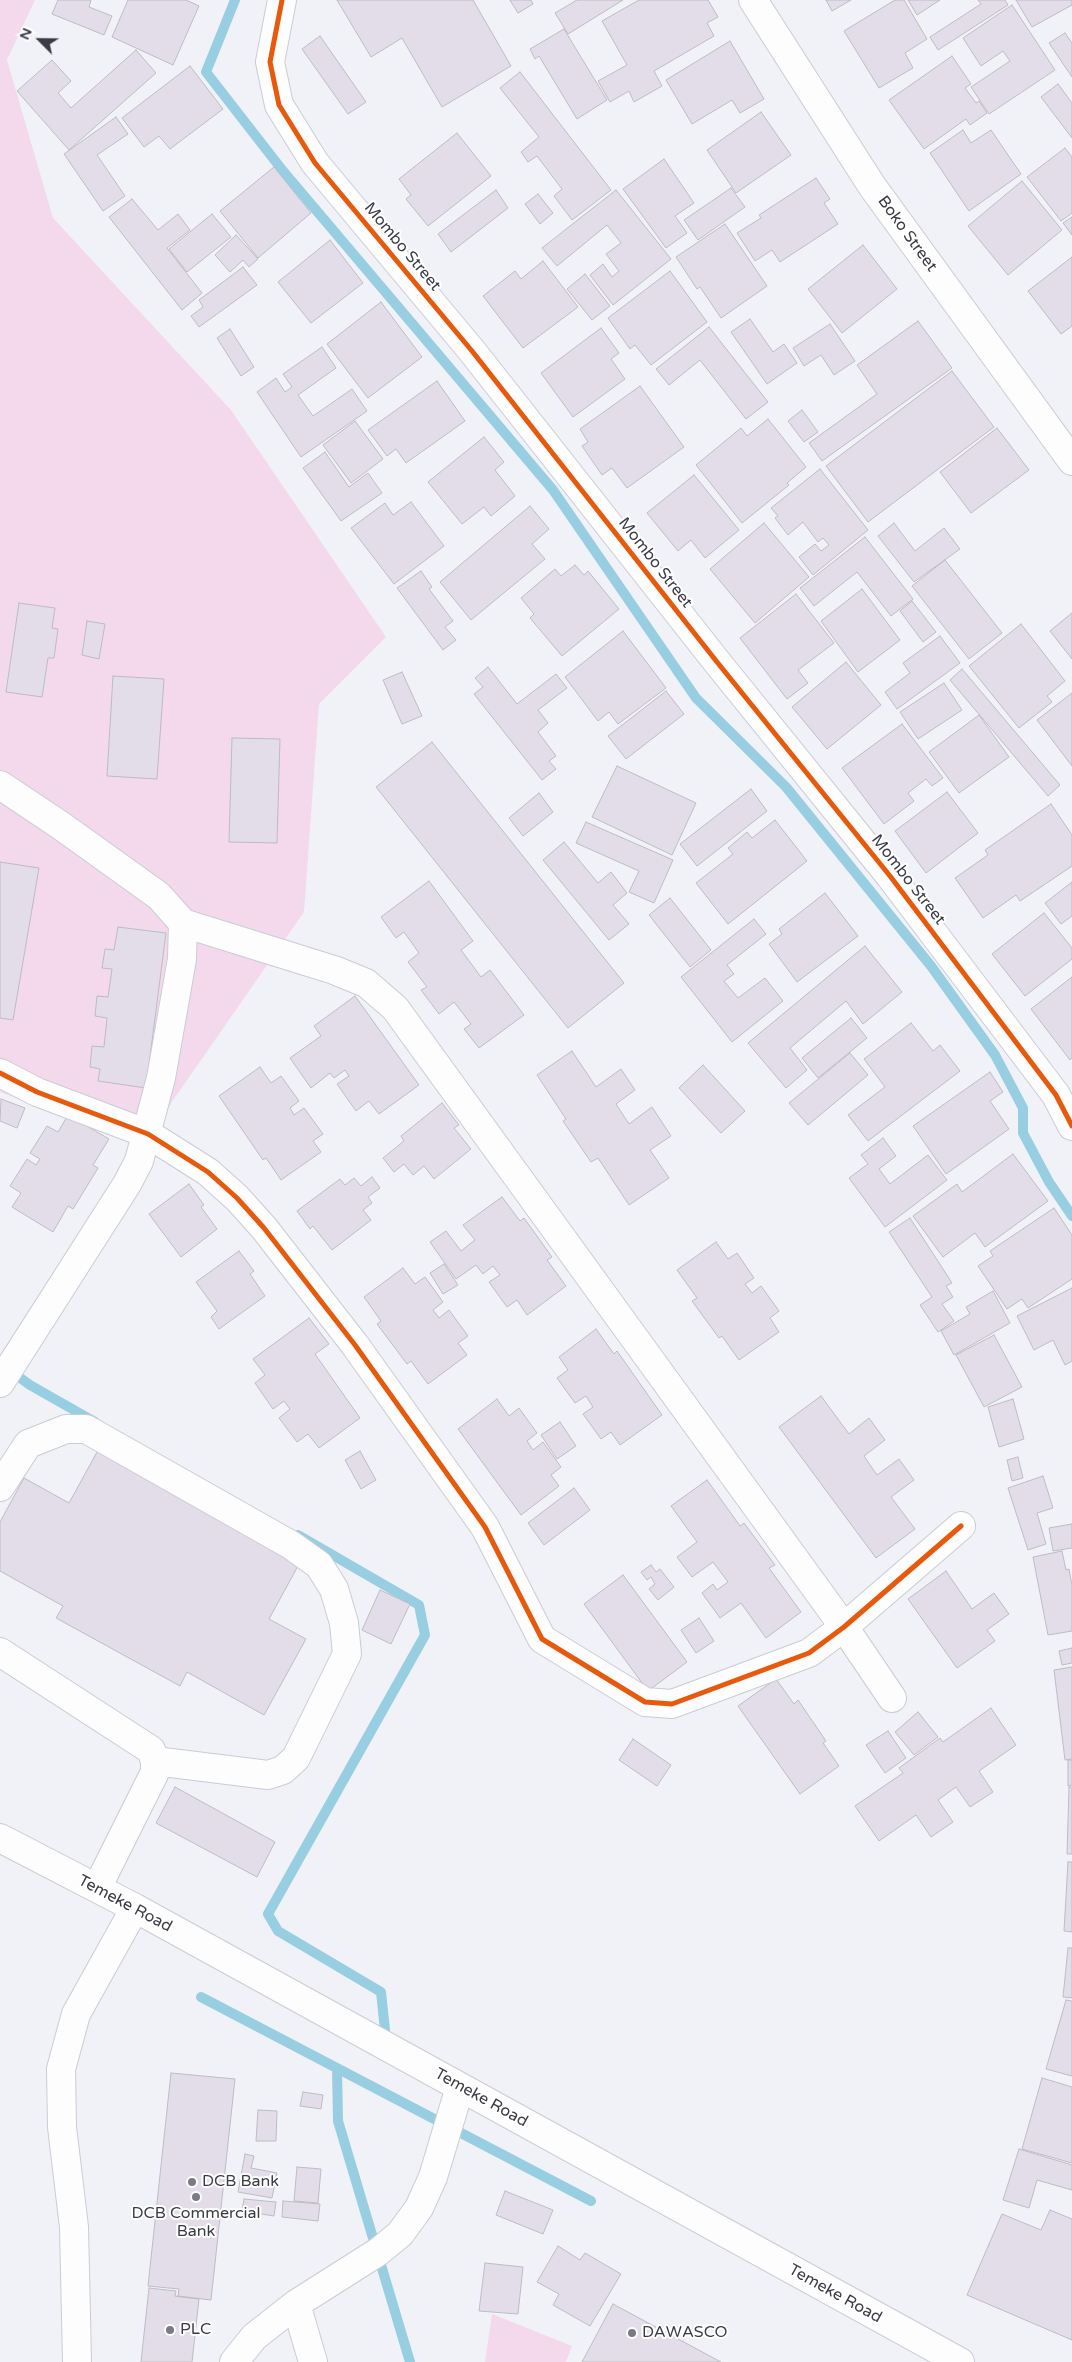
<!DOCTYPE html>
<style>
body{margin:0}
#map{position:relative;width:1072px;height:2362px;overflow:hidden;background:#f1f2f8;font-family:"Varela Round",sans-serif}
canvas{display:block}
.north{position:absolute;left:15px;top:15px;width:50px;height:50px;-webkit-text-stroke:4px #fff;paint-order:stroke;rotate:293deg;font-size:14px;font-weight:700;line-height:20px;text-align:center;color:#3a3b45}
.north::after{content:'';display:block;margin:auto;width:18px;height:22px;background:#3a3b45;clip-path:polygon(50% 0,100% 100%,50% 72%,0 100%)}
</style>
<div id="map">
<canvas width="1072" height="2362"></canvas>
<div class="north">N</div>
</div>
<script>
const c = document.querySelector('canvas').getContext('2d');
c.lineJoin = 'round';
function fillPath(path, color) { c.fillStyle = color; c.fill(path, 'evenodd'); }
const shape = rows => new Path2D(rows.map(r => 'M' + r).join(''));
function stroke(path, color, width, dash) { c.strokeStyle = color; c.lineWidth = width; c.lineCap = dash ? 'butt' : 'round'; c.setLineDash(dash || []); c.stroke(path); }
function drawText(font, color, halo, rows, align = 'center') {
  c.font = font + ' "Varela Round",sans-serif'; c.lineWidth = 4; c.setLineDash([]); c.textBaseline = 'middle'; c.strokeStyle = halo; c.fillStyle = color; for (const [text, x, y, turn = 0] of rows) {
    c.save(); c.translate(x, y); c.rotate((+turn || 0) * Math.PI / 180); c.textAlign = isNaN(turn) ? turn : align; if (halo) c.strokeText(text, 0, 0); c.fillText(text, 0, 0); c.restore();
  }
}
const green = shape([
 [0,0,35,0,7,60,53,218,231,410,386,637,319,704,304,912,142,1145,0,1092],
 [492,2314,572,2346,566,2362,485,2362]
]);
const stream = shape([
 [235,0,206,72,283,171,553,490,696,698,786,787,931,966,995,1055,1023,1108,1023,1133,1049,1182,1072,1216],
 [9,1370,30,1385,95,1422],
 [298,1535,419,1605,425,1635,268,1914,278,1931,381,1992,385,2030],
 [201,1997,591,2201],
 [342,2071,337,2069,338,2121,410,2362]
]);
const building = shape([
 [58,0,91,0,89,7,112,16,104,35,52,14,58,0],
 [128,0,186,0,199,6,173,65,112,37,128,0],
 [337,0,473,0,511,66,442,107,402,38,371,57,337,0],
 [510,0,531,0,533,4,518,13,510,0],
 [577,0,623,0,568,34,555,13,577,0],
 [639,0,708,0,718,17,707,23,714,36,654,71,662,86,634,102,629,91,610,102,598,81,627,65,602,21,639,0],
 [826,0,851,0,832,11,826,0],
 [895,0,904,0,927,39,905,53,913,68,879,88,844,31,895,0],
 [908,0,940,0,917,15,908,0],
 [978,0,1005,0,1008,5,938,50,930,37,981,4,978,0],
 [1016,0,1072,0,1072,5,1032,27,1016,0],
 [1012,5,1055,70,989,114,971,87,1010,61,1003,51,981,66,963,38,1012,5],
 [564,29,607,100,577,119,539,56,535,59,530,49,564,29],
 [1065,33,1072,43,1072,77,1049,43,1065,33],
 [320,36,366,102,348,114,302,49,320,36],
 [730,41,764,99,740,113,732,100,692,124,666,80,730,41],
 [136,50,156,73,69,150,17,91,52,60,71,81,58,93,71,108,136,50],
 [952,56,971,84,965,88,976,103,979,101,987,113,970,125,966,119,924,149,889,100,952,56],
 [190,66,223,109,170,149,159,136,144,147,122,118,190,66],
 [520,72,611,190,572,220,554,196,562,189,537,156,528,162,521,152,539,137,500,88,520,72],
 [1058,84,1072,103,1072,138,1041,97,1058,84],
 [761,112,791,155,736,193,707,150,761,112],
 [116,117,128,134,97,155,125,196,103,211,64,154,116,117],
 [963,130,971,143,991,130,1021,174,969,211,930,153,963,130],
 [457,133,491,176,428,226,406,199,411,195,399,179,457,133],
 [1065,148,1072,157,1072,213,1061,221,1027,177,1065,148],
 [664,159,694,203,675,216,687,233,666,248,623,189,664,159],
 [274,167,311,213,258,258,220,211,274,167],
 [816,178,830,199,824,203,838,224,780,262,772,250,755,261,737,233,761,218,759,215,816,178],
 [1022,181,1062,230,1008,275,968,226,1022,181],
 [731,188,745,207,698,240,684,220,731,188],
 [496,190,508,208,451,252,438,234,496,190],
 [616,190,671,259,613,305,590,275,603,264,612,277,619,271,606,254,621,243,607,225,557,266,542,248,616,190],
 [538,194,553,213,540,224,525,204,538,194],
 [132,199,158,230,178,214,190,230,167,248,202,293,182,310,109,217,132,199],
 [212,214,231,237,187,272,169,249,212,214],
 [1072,217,1072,235,1063,223,1072,217],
 [725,224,767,286,721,318,700,287,697,289,676,257,725,224],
 [236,235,258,259,249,267,243,260,230,272,215,255,236,235],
 [330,240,363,283,311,323,278,282,330,240],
 [863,245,897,289,842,333,808,289,863,245],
 [1072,257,1072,326,1061,334,1028,291,1072,257],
 [543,261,578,307,523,348,483,296,515,271,521,279,543,261],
 [243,267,257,285,199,327,191,316,203,307,199,300,243,267],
 [670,271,707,322,651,365,635,345,630,349,608,318,670,271],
 [585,274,610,306,592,320,567,289,585,274],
 [381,302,422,357,368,398,327,344,381,302],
 [750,319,773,352,784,344,797,363,767,384,731,332,750,319],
 [918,321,952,368,822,461,809,443,877,394,857,365,918,321],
 [830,324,855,361,834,375,821,355,804,366,793,348,830,324],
 [709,327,768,402,746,419,700,360,669,385,656,369,709,327],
 [601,328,619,353,611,359,625,379,573,417,541,373,601,328],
 [230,329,254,367,241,376,217,338,230,329],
 [322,347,336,368,298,395,313,416,352,389,367,411,301,457,257,392,276,378,285,392,292,387,283,374,322,347],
 [952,371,994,427,868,522,826,466,952,371],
 [437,381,465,421,406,463,396,449,387,456,368,430,437,381],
 [640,386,684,447,627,488,612,468,602,475,582,446,588,442,580,429,640,386],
 [802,410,818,432,804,442,788,421,802,410],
 [768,419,806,467,787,483,789,485,742,523,696,465,741,428,747,436,768,419],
 [355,421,383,459,351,483,323,445,355,421],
 [997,428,1029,470,971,513,940,472,997,428],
 [484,437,504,462,495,470,515,496,491,516,484,507,462,524,428,482,484,437],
 [325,452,349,487,368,473,382,493,341,521,303,468,325,452],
 [820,469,868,530,813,575,799,557,815,544,821,551,829,545,823,538,818,542,803,522,788,535,775,518,778,516,771,508,820,469],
 [694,475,739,530,705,558,691,540,678,551,647,513,694,475],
 [411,502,444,546,394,584,351,528,385,503,393,515,411,502],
 [530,506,549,529,532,544,545,559,471,620,440,582,530,506],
 [764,523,809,577,755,623,710,569,764,523],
 [894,523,915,551,944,528,960,549,914,582,878,536,894,523],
 [865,537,913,599,891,616,857,572,814,606,800,588,865,537],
 [945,560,1002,633,969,659,912,586,945,560],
 [575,565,584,575,588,571,619,609,562,656,530,618,534,614,521,598,555,569,561,576,575,565],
 [421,571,432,587,429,589,453,621,445,627,456,640,443,650,397,588,421,571],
 [862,589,900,640,858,672,821,621,862,589],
 [796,594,834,643,798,670,808,683,787,699,740,638,796,594],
 [912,601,936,632,923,642,900,611,912,601],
 [19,603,55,608,52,628,58,629,54,658,48,658,42,697,6,692,19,603],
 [1072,613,1072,659,1050,631,1072,613],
 [87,621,105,624,99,659,82,655,87,621],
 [1021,624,1065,681,1047,696,1052,702,1019,728,969,666,1021,624],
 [623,631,666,688,618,724,609,712,598,721,565,677,623,631],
 [940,636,960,663,897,709,885,692,910,673,903,663,940,636],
 [846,662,881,705,827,749,792,707,846,662],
 [488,667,517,704,556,674,567,688,538,710,548,723,538,732,556,756,549,761,556,769,542,780,474,694,483,687,475,678,488,667],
 [962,669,1060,785,1048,796,950,680,962,669],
 [402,672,422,716,402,724,383,680,402,672],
 [113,676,164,679,157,779,107,776,113,676],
 [944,683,962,710,918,739,900,712,944,683],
 [666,691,684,714,626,759,608,736,666,691],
 [1072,693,1072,766,1037,720,1072,693],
 [979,715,1009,757,959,793,929,752,979,715],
 [902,724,943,778,932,786,926,779,908,793,914,801,884,824,842,768,902,724],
 [232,738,280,739,277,843,229,842,232,738],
 [432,742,624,983,568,1028,376,787,432,742],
 [617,766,696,803,672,855,592,817,617,766],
 [751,789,767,811,697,866,680,844,751,789],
 [947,792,978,833,926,873,895,831,947,792],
 [539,793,553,812,523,836,509,818,539,793],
 [1051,804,1072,835,1072,866,1020,901,1016,895,983,918,955,878,988,855,985,850,1051,804],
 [775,820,807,861,728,924,696,883,733,854,728,848,747,832,752,838,775,820],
 [586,822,673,860,654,903,629,892,639,871,576,843,586,822],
 [564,842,598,883,611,872,627,893,613,905,629,924,609,940,543,860,564,842],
 [0,862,39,868,13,1020,0,1018,0,862],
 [429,881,473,941,461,950,481,977,490,970,524,1015,479,1048,464,1029,471,1024,454,1002,439,1014,421,990,427,987,408,962,419,953,404,932,396,938,381,917,429,881],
 [1072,882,1072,916,1061,924,1045,903,1072,882],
 [825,893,858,936,797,982,769,944,782,934,779,929,825,893],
 [670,898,711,950,690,967,649,915,670,898],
 [1044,913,1072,948,1072,959,1025,996,992,954,1044,913],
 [754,919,766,934,727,965,734,974,724,981,738,998,765,978,783,1001,732,1042,681,977,754,919],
 [118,927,166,933,146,1088,98,1081,100,1069,90,1067,92,1046,104,1047,107,1018,95,1016,97,996,108,997,112,969,102,968,105,949,114,950,118,927],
 [865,946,902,992,863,1024,846,1001,790,1048,807,1070,786,1088,748,1043,865,946],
 [1072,977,1072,1058,1070,1060,1031,1009,1072,977],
 [355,996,419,1085,379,1114,369,1101,356,1111,337,1084,349,1076,345,1070,334,1078,330,1073,311,1088,290,1058,321,1036,314,1026,355,996],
 [851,1018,867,1038,818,1078,802,1058,851,1018],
 [911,1023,933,1051,940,1045,960,1071,868,1141,848,1115,885,1087,864,1059,911,1023],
 [572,1051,596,1087,621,1069,635,1090,616,1104,629,1124,652,1107,671,1136,650,1150,669,1178,629,1205,598,1158,591,1162,563,1121,566,1119,537,1075,572,1051],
 [850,1053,868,1075,808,1125,789,1103,850,1053],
 [703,1065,745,1111,721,1133,679,1088,703,1065],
 [260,1067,271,1083,281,1076,299,1101,290,1108,294,1115,304,1108,323,1134,313,1141,321,1152,281,1180,266,1158,263,1160,219,1096,260,1067],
 [990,1072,1003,1092,990,1101,1009,1129,946,1174,913,1126,990,1072],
 [1,1099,25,1108,17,1128,0,1121,1,1099],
 [442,1103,459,1125,454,1128,471,1149,434,1179,424,1166,413,1175,404,1164,394,1172,383,1158,404,1141,401,1136,442,1103],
 [68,1115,109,1139,93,1165,98,1168,73,1209,68,1206,53,1232,12,1207,21,1193,10,1186,27,1159,36,1165,40,1159,30,1153,47,1126,58,1132,68,1115],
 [883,1138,896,1156,879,1169,890,1184,928,1155,947,1180,885,1227,849,1178,868,1164,861,1155,883,1138],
 [1013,1154,1048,1201,985,1247,975,1233,943,1257,913,1216,957,1184,962,1192,1013,1154],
 [372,1177,380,1188,368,1197,372,1203,363,1210,371,1220,332,1250,313,1226,310,1229,297,1211,340,1179,345,1185,354,1178,361,1186,372,1177],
 [189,1184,204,1205,201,1207,217,1229,181,1257,149,1214,189,1184],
 [502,1197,520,1221,524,1218,552,1257,547,1260,566,1286,527,1315,517,1300,507,1307,489,1282,500,1275,493,1266,483,1274,476,1265,456,1279,430,1242,446,1231,461,1251,475,1240,463,1225,502,1197],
 [1054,1208,1072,1235,1072,1279,1028,1308,1022,1299,1007,1309,978,1266,993,1256,990,1251,1054,1208],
 [910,1218,952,1283,946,1286,953,1297,942,1304,954,1321,938,1332,920,1305,932,1297,889,1232,910,1218],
 [716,1242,728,1259,737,1253,754,1278,745,1284,752,1293,761,1286,779,1311,770,1318,779,1332,739,1360,722,1336,719,1338,692,1301,697,1298,677,1270,716,1242],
 [239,1251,254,1271,250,1274,265,1296,219,1329,211,1317,217,1311,196,1282,239,1251],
 [444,1264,458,1285,443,1294,430,1273,444,1264],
 [403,1268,415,1284,425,1277,443,1302,433,1310,439,1318,449,1310,468,1336,458,1343,467,1355,428,1384,411,1361,407,1364,377,1324,381,1321,364,1297,403,1268],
 [1072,1288,1072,1361,1065,1365,1053,1340,1034,1350,1017,1316,1072,1288],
 [993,1291,1010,1323,954,1355,941,1331,970,1314,966,1307,993,1291],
 [309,1318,329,1344,315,1354,360,1418,319,1448,308,1434,297,1442,279,1418,290,1409,284,1401,273,1409,255,1383,265,1375,253,1359,309,1318],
 [596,1329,614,1354,617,1351,662,1415,620,1445,611,1432,601,1439,583,1414,593,1407,586,1396,575,1403,557,1378,568,1370,559,1357,596,1329],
 [994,1335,1022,1387,984,1407,956,1355,994,1335],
 [821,1396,849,1434,869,1418,885,1440,864,1456,877,1475,899,1459,914,1480,891,1497,915,1529,876,1558,779,1427,821,1396],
 [497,1399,509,1416,519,1408,537,1433,527,1441,533,1450,543,1442,561,1467,551,1475,559,1486,521,1515,458,1429,497,1399],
 [1013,1399,1024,1439,999,1447,988,1407,1013,1399],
 [560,1422,576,1446,557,1459,541,1435,560,1422],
 [102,1443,304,1555,269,1619,306,1639,264,1715,187,1672,180,1686,56,1618,63,1606,0,1571,0,1522,24,1478,69,1503,102,1443],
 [360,1451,376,1480,361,1489,345,1460,360,1451],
 [1018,1457,1023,1478,1012,1481,1007,1460,1018,1457],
 [1043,1476,1053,1508,1037,1513,1046,1544,1028,1550,1008,1488,1043,1476],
 [707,1480,740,1526,744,1523,775,1565,769,1568,801,1612,766,1638,741,1603,720,1618,702,1593,713,1584,717,1590,728,1582,713,1562,692,1577,677,1557,697,1542,671,1506,707,1480],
 [574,1488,590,1510,544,1545,528,1523,574,1488],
 [1072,1524,1072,1548,1053,1551,1049,1528,1072,1524],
 [1062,1551,1066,1570,1069,1569,1072,1585,1072,1631,1048,1635,1033,1557,1062,1551],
 [651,1565,656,1572,660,1569,674,1587,658,1600,649,1589,655,1584,651,1577,647,1580,641,1572,651,1565],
 [946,1571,972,1609,994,1593,1009,1614,987,1630,995,1641,957,1668,908,1599,946,1571],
 [623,1575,687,1662,648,1691,584,1604,623,1575],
 [380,1590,410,1604,391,1644,362,1630,380,1590],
 [699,1618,714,1641,696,1653,681,1630,699,1618],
 [1072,1648,1072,1663,1062,1665,1059,1651,1072,1648],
 [1072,1667,1072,1759,1065,1760,1054,1670,1072,1667],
 [776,1679,794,1704,798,1700,826,1741,823,1743,839,1766,800,1794,738,1706,776,1679],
 [991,1708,1016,1745,979,1771,993,1792,970,1807,956,1787,938,1800,953,1822,931,1837,916,1815,879,1841,855,1806,903,1773,899,1768,940,1738,943,1742,991,1708],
 [918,1712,938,1737,914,1755,895,1732,918,1712],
 [888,1731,906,1758,885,1773,866,1745,888,1731],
 [633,1739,671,1765,657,1786,619,1760,633,1739],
 [1068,1760,1072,1760,1072,1785,1068,1786,1068,1760],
 [175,1787,275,1842,257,1877,156,1823,175,1787],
 [1069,1787,1072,1787,1072,1854,1067,1854,1069,1787],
 [1068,1862,1072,1862,1072,1932,1064,1931,1068,1862],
 [1068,1948,1072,1948,1072,1998,1063,1997,1068,1948],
 [1066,2000,1072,2001,1072,2076,1046,2069,1066,2000],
 [171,2073,235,2079,211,2300,178,2296,179,2289,148,2286,171,2073],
 [1042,2078,1072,2087,1072,2163,1022,2149,1042,2078],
 [303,2092,323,2095,321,2109,300,2106,303,2092],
 [258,2110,277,2111,276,2141,256,2141,258,2110],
 [1019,2149,1072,2165,1072,2190,1037,2180,1029,2208,1003,2200,1019,2149],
 [245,2154,254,2156,251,2168,277,2173,272,2198,238,2192,245,2154],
 [297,2167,321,2169,318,2203,294,2201,297,2167],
 [505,2191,553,2210,543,2234,496,2215,505,2191],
 [244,2199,276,2202,274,2216,242,2211,244,2199],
 [283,2201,320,2204,318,2221,282,2217,283,2201],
 [1050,2210,1072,2219,1072,2340,967,2295,1002,2214,1041,2230,1050,2210],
 [558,2246,580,2260,585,2253,621,2274,590,2326,553,2305,559,2294,537,2282,558,2246],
 [485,2263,523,2267,518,2314,479,2311,485,2263],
 [149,2288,176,2291,175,2296,199,2299,192,2362,141,2362,149,2288],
 [613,2304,721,2362,582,2362,613,2304]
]);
const minor = shape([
 [282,0,270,62,279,105,315,163,472,351,717,662,890,876,1056,1095,1072,1126],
 [753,0,872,186,1072,461],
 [0,785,60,825,159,896,183,923,182,959,161,1078,139,1161,127,1184,0,1383],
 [183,923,334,970,366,983,395,1008,844,1627,892,1698],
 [0,1073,37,1092,148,1134,208,1172,237,1198,264,1228,355,1345,485,1527,542,1639,645,1702,672,1704,809,1653,844,1627,961,1526],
 [0,1487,28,1444,66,1429,86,1429,291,1545,319,1565,334,1589,344,1623,347,1654,296,1758,283,1770,268,1775,155,1761],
 [0,1652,151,1750,155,1761,155,1772,97,1888],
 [0,1838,135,1908,960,2362],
 [296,2304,313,2362],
 [77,2362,74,2227,62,2127,61,2069,76,2014,135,1908],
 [234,2362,254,2337,296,2304,378,2252,400,2234,419,2208,433,2177,460,2087]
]);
const cycleway = shape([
 [282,0,270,62,279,105,315,163,472,351,717,662,890,876,1056,1095,1072,1126],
 [0,1073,37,1092,148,1134,208,1172,237,1198,264,1228,355,1345,485,1527,542,1639,645,1702,672,1704,809,1653,844,1627,961,1526]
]);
const markers = [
 [192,2182,5,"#7a7b84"],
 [196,2197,5,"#7a7b84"],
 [170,2330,5,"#7a7b84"],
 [632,2333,5,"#7a7b84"]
];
const streetNames = [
 ["Boko Street",907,234,54],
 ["Mombo Street",402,247,50],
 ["Mombo Street",655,563,52],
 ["Mombo Street",908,880,52],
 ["Temeke Road",125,1904,28],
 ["Temeke Road",481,2098,29],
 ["Temeke Road",835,2294,29]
];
const poiNames = [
 ["DCB Bank",202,2182],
 ["DCB Commercial",196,2214,"center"],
 ["Bank",196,2232,"center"],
 ["PLC",180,2330],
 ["DAWASCO",642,2333]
];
fillPath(green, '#f4d9ec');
stroke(stream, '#97cee1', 10);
fillPath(building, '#e3ddea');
stroke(building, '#bdbbc3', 1);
stroke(minor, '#caccd4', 30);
stroke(minor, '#fdfdfe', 28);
stroke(cycleway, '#e8590c', 5);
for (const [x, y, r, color] of markers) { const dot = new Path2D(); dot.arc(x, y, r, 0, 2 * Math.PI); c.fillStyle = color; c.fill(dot); stroke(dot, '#fff', 2); }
drawText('16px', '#3a3b45', '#fff', streetNames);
drawText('16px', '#3a3b45', '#fff', poiNames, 'left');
</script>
